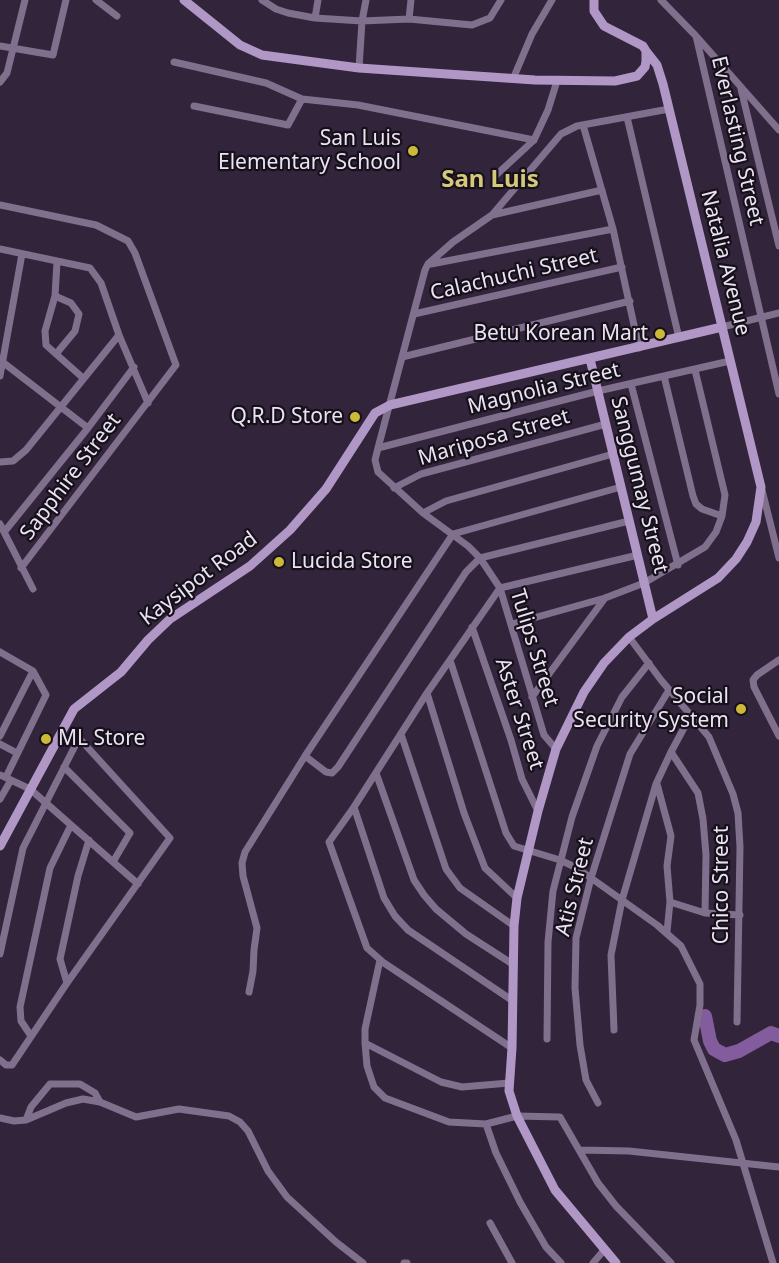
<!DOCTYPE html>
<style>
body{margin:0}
canvas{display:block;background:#31243b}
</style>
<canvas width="779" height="1263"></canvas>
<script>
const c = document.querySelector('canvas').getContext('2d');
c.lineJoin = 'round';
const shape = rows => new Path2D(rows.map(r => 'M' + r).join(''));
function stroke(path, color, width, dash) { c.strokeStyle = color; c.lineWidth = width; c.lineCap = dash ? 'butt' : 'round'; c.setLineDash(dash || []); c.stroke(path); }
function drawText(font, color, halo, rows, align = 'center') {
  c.font = font + ' "Noto Sans",sans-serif'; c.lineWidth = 4.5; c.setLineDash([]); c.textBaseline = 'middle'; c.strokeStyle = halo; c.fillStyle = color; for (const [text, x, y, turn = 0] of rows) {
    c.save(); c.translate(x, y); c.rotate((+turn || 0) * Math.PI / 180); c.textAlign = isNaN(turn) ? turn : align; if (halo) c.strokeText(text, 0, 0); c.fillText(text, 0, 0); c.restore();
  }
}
const river = shape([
 [705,1016,710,1041,714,1049,725,1055,739,1051,771,1033,779,1036]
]);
const street = shape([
 [96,0,117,16],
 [262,0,276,9,288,13,315,18,362,21,409,19,472,25,490,18,501,0],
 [661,0,696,36,779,130],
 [315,18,318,0],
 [409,19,411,0],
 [696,36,779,394],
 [0,46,53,55,66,0],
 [174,62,266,83,302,99,358,105,534,140],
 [359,68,362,21,366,0],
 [513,79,532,34,552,0],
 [0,82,7,73,25,0],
 [741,89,779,246],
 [194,106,288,125,302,99],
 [627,117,679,338],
 [583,125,613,229,639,348],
 [494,177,534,140,548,110,557,81],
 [0,205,96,225,128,241,135,253,176,365,21,568],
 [492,215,602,190],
 [0,249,90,268,101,283,119,335,148,403],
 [431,264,613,229],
 [55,296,71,303,79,314,75,331,56,354,46,345,45,331,55,296,57,262],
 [414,314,622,267],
 [722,327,779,313],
 [56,354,83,378],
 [402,357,630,301],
 [0,360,88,428],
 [0,376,22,254],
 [664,376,693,496,696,504,702,509,722,516],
 [631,384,678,565],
 [378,448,425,270,428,264,453,242,492,215,561,134,577,126,669,109],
 [0,462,13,461,26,450,119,335],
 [394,488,421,474,606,424],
 [762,490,779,558],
 [423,513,446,501,613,454],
 [0,524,33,589],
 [5,531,88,428,134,367],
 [512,624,605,598,644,583,705,547,716,532,722,516,725,495,695,370],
 [472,627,511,740,522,779,538,811],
 [629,637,661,680,709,737,733,794,738,813,740,847,737,1022],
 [0,652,33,671,46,695,6,777],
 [450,660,506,833,514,846,560,860,577,868,657,925,681,946,700,984,700,1005,694,1040,736,1140,773,1263],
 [779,660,757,675,753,680,754,687,779,736],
 [427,693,464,813,485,868,517,898],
 [532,697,605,598],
 [401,734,446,869,460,888,514,926],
 [0,736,33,671],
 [0,744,17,753],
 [556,749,544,735,500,588,480,558,468,546,423,513,378,472,375,460,378,448,598,391,730,361],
 [671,752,698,793,703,819,706,855,705,913],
 [305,756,326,772,332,773,338,767,466,572,480,558,629,521],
 [64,767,130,833,113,862],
 [376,773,414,880,424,895,436,909,466,934,514,965],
 [0,775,30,789,138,884],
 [657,784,671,836,667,866,670,902,667,932],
 [0,799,11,780],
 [354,807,384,898,395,916,408,930,513,1001],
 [670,902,705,913,740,915],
 [0,954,23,848,79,738,170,838,67,983,12,1065,6,1065,0,1060],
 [380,960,365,1029,365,1043,367,1066,374,1087,385,1098,449,1122,486,1124,517,1116,560,1117,598,1183,616,1206,671,1263],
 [67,983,60,959,78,876,89,840],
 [249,992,253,971,254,950,257,928,243,876,242,863,245,852,305,756,453,534,621,487],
 [614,1030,611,955,622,900,656,784,671,752,691,715],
 [31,1036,21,1021,20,1007,50,868,71,825],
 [547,1039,548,942,553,891,572,817,597,746,622,697,649,663],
 [365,1043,441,1082,462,1087,509,1083],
 [512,1048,384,963,367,948,329,842,354,807,427,693,500,588,638,555],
 [598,1103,586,1080,580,1045,575,988,576,938,591,878,630,754,669,690],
 [0,1118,14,1121,26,1120,66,1103,83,1099,100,1102,136,1117,179,1109,229,1116,240,1122,248,1131,268,1171,287,1197,336,1242,363,1263],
 [26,1120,31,1107,50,1084,80,1084,95,1093,100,1102],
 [486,1124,496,1153,520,1202,546,1247,561,1263],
 [580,1150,629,1151,779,1167],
 [490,1223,512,1263],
 [404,1263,407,1263],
 [593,1263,605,1249]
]);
const secondary = shape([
 [184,0,240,45,262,55,359,68,535,80,615,81,637,76,645,67,646,61,646,51,643,46,604,26,594,11,594,0],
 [590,359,653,619],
 [0,846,74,709,121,672,148,640,170,619,250,566,290,530,326,489,375,413,390,405,722,327],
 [616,1263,555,1190,517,1116,509,1091,512,1048,514,926,517,898,538,811,556,749,584,692,604,663,629,637,653,619,718,578,736,559,747,542,756,522,761,487,663,84,657,65,646,51]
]);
const markers = [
 [413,151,6,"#cdb938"],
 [660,334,6,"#cdb938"],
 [355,417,6,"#cdb938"],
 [279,562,6,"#cdb938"],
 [741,709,6,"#cdb938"],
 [46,739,6,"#cdb938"]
];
const poiNames = [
 ["San Luis",401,139],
 ["Elementary School",401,163],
 ["Betu Korean Mart",648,334],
 ["Q.R.D Store",343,417],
 ["Lucida Store",291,562,"left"],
 ["Social",729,697],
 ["Security System",729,721],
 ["ML Store",58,739,"left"]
];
const streetNames = [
 ["Everlasting Street",737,141,77],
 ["Natalia Avenue",725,263,76],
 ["Calachuchi Street",514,275,-13],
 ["Magnolia Street",544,389,-14],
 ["Mariposa Street",494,438,-16],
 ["Sapphire Street",71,477,-53],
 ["Sanggumay Street",639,485,76],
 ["Kaysipot Road",199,579,-37],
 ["Tulips Street",534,648,73],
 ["Aster Street",519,714,72],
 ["Chico Street",722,885,-90],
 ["Atis Street",575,887,-76]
];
const quarterNames = [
 ["San Luis",490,180]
];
stroke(river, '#825c9c', 14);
stroke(street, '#80708d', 7);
stroke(secondary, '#b197c5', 9);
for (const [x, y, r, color] of markers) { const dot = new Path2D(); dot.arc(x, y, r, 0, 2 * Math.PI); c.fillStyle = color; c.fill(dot); stroke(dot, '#16101b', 2); }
drawText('21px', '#ebe3f2', '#16101b', poiNames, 'right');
drawText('21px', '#ebe3f2', '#16101b', streetNames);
drawText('bold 24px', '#d5c87a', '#16101b', quarterNames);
</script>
